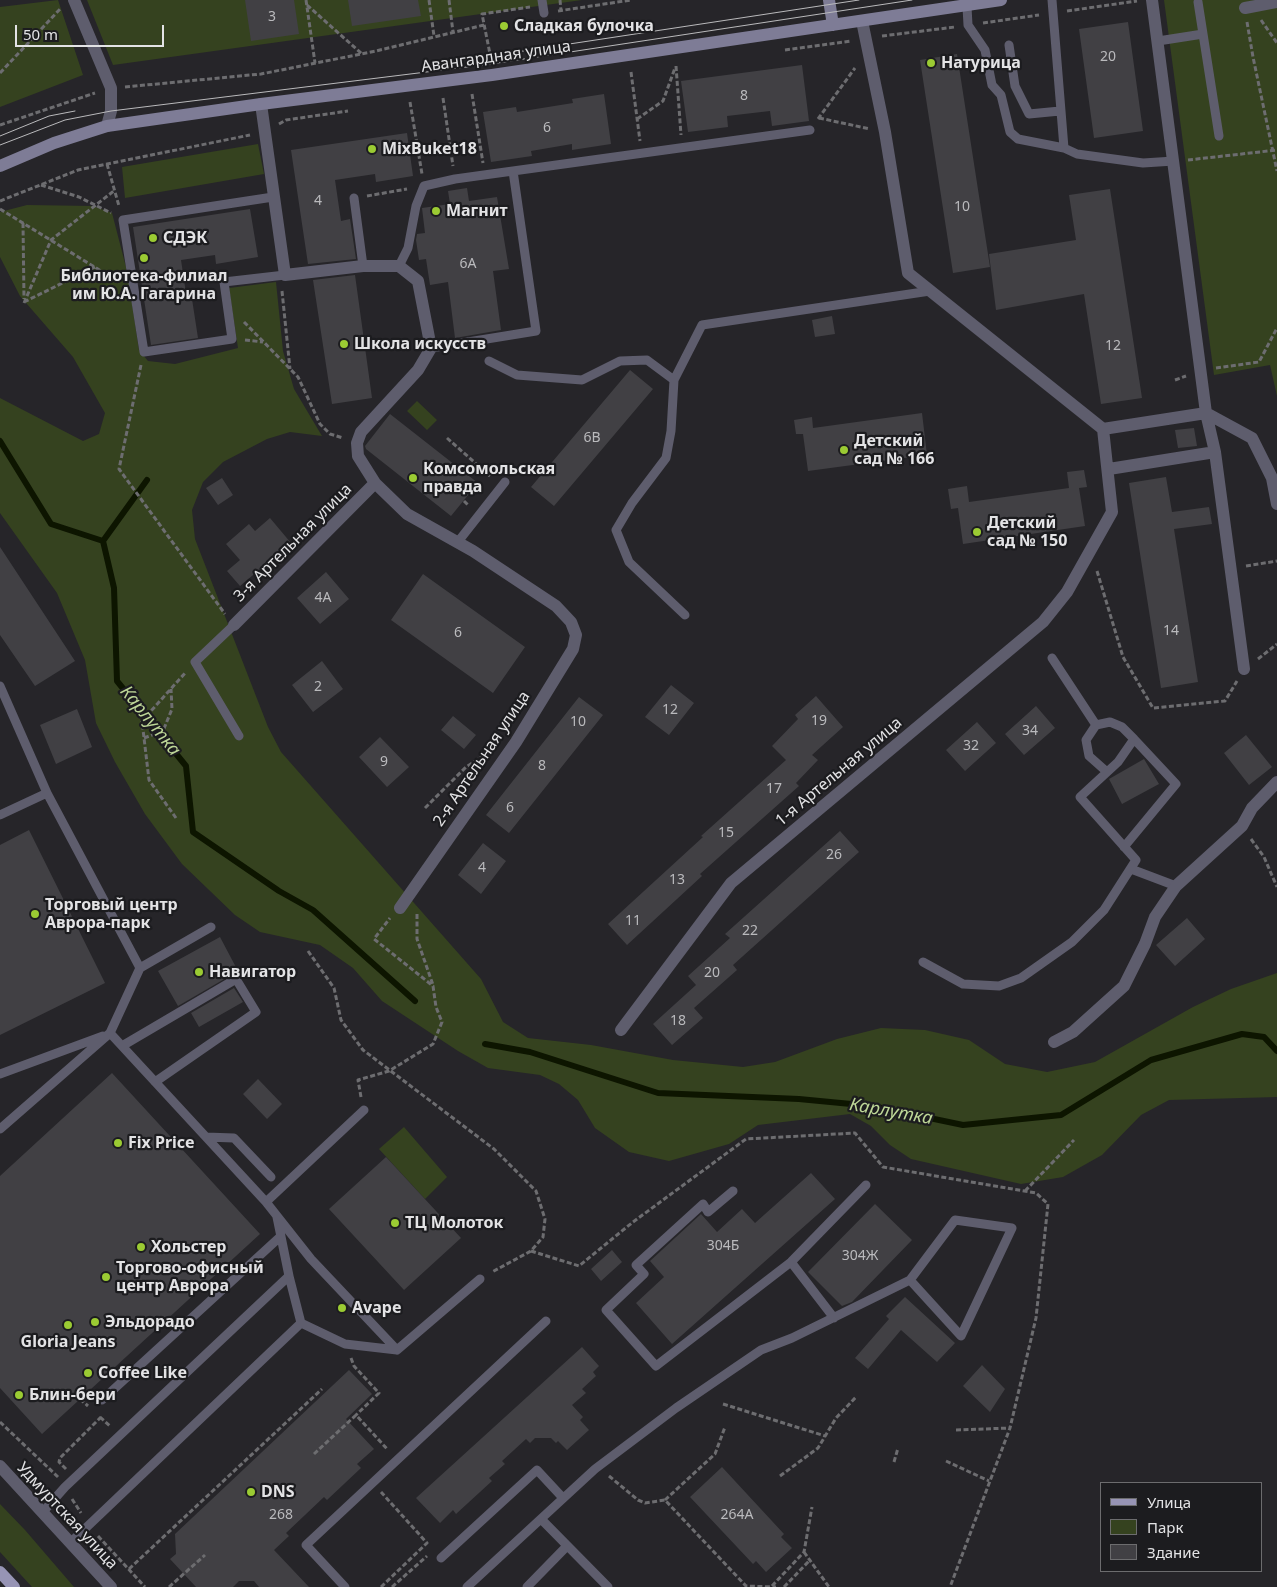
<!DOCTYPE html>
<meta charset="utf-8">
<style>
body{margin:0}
#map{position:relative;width:1277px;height:1587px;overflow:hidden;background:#262529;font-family:"Noto Sans",sans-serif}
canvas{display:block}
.legend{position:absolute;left:1100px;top:1482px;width:162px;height:90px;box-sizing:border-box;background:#1c1c1f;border:1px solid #6c6c6e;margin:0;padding:6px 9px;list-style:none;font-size:15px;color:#e3e3e5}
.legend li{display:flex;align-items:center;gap:10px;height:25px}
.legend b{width:25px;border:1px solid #6c6c6e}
.scale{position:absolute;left:15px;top:25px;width:149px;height:22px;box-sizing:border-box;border:2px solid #e3e3e5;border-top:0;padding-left:6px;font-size:15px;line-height:18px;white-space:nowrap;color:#e3e3e5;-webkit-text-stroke:4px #1c1c1f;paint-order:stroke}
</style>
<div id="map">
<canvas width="1277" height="1587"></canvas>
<ul class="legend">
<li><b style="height:6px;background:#9794b5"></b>Улица</li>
<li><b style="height:14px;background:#35421f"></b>Парк</li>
<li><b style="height:14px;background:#414044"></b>Здание</li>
</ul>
<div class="scale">50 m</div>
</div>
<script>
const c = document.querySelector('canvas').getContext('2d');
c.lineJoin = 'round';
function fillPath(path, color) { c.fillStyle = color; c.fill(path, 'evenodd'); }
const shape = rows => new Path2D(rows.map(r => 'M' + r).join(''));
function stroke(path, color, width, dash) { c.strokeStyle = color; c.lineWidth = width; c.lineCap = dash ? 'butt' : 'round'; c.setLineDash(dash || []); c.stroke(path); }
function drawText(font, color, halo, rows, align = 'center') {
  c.font = font + ' "Noto Sans",sans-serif'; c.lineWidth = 4.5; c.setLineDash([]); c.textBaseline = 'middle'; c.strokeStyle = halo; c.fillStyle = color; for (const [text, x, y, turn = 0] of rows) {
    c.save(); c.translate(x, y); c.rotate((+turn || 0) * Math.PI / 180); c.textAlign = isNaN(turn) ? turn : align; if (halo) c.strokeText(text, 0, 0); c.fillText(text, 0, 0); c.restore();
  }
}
const green = shape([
 [58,0,83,75,0,107,0,7],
 [87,0,582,0,113,65],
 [1164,0,1277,0,1277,396,1270,365,1214,375],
 [258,144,264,174,125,198,122,167],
 [27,205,93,206,112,213,127,271,139,350,148,361,175,364,238,348,229,288,276,282,283,351,294,389,322,436,290,432,267,439,223,462,203,482,192,510,195,539,268,727,281,752,481,979,503,1022,528,1038,591,1045,673,1060,743,1067,775,1062,837,1039,881,1028,925,1030,969,1040,1005,1064,1047,1072,1095,1062,1193,1007,1231,989,1277,973,1277,1097,1169,1100,1141,1115,1102,1155,1063,1177,1021,1184,911,1159,890,1145,871,1126,850,1114,758,1125,729,1144,669,1161,629,1152,595,1128,578,1100,559,1084,540,1075,488,1068,458,1051,382,1001,353,968,320,945,260,932,235,915,182,864,145,814,115,762,96,723,85,660,57,593,0,513,0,398,83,441,99,434,105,413,73,357,20,296,0,257,0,212],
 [417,401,437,420,427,430,407,411],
 [404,1127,447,1177,425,1199,379,1149],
 [0,1504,25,1530,74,1587,32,1587,0,1552]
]);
const stream = shape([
 [0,441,51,524,103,541,114,588,117,681,186,766,193,832,279,891,313,910,415,1001],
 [103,541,147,480],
 [485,1044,530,1052,658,1093,799,1099,872,1106,963,1125,1061,1115,1151,1060,1242,1034,1264,1037,1277,1051]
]);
const building = shape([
 [245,0,294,0,299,34,251,41],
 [348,0,418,0,421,16,352,26],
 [1128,22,1143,131,1094,138,1079,29],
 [957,54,990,267,953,273,920,60],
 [802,65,809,121,772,126,770,111,727,116,728,127,688,132,681,81],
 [604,94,611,144,572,150,572,144,531,151,532,156,491,162,483,112,516,107,517,112,573,103,572,99],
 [407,133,413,176,376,182,375,174,335,180,341,221,350,219,356,259,308,264,291,150],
 [467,188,469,201,497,197,509,269,493,271,501,330,455,338,448,282,430,285,426,259,419,260,416,240,417,234,425,233,422,208,450,204,448,191],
 [1110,189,1142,398,1101,404,1084,294,996,310,989,254,1076,240,1069,195],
 [250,209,258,257,216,264,215,255,181,260,187,300,192,299,198,338,151,345,133,227],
 [355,275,372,398,332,404,313,280],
 [832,316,835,334,815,337,812,320],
 [630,370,653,389,554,506,531,487],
 [922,413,927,455,808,471,803,434,796,434,794,420,812,417,813,428],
 [390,414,478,483,451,516,366,449,365,446],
 [1194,428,1197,446,1178,448,1175,430],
 [1084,470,1087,487,1079,488,1085,526,963,544,958,508,951,509,948,489,967,486,969,502,1069,488,1067,472],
 [1166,477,1172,512,1209,507,1212,524,1174,529,1198,682,1161,688,1129,483],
 [222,478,233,495,218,505,206,488],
 [270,518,291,543,240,586,227,571,240,560,226,544,249,524,255,531],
 [0,547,75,661,35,686,0,635],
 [326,572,349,599,320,624,297,598],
 [423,574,525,647,493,693,391,620],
 [322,661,343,689,313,712,292,685],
 [671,685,694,703,669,735,645,717],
 [816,696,843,727,812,755,818,760,796,783,799,786,700,874,702,876,627,945,608,924,703,837,701,836,786,760,772,746,798,719,795,715],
 [579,697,603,715,509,833,486,815],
 [1036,706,1055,728,1024,755,1005,734],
 [77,709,92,747,56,764,40,725],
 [453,716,476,735,464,749,441,730],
 [977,722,996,743,965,771,946,750],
 [1246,735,1272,767,1249,785,1224,753],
 [380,737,409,767,387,787,359,757],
 [1144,759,1159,784,1122,804,1109,779],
 [29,830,105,983,0,1035,0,845],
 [840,831,859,852,733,965,737,970,694,1008,703,1018,672,1045,653,1024,696,985,688,976,730,938,725,934],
 [483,843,506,861,481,894,458,875],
 [1187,918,1205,939,1175,966,1156,945],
 [220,937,239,973,233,974,178,1006,158,971],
 [234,988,243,1002,199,1027,191,1013],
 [112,1073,260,1234,42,1434,0,1388,0,1176],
 [258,1079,282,1104,267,1119,243,1094],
 [386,1157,461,1238,404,1290,329,1209],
 [811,1173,835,1199,672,1344,636,1303,664,1277,650,1261,701,1214,717,1232,742,1209,755,1223],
 [875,1204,912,1240,852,1302,842,1306,808,1272],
 [612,1250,622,1262,601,1281,591,1269],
 [905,1297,955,1343,937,1362,901,1330,868,1369,855,1358,889,1319,886,1316],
 [582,1347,599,1366,593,1372,596,1376,582,1389,586,1393,572,1405,583,1417,580,1420,589,1430,567,1450,558,1441,556,1443,551,1438,535,1438,530,1443,526,1439,502,1461,505,1464,489,1478,492,1481,456,1514,453,1510,440,1523,416,1498],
 [982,1365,1005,1389,990,1412,963,1386],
 [349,1370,372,1394,346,1419,374,1449,357,1464,361,1468,327,1500,324,1497,286,1533,289,1536,274,1550,309,1587,259,1587,254,1581,239,1581,233,1587,196,1587,170,1559,176,1554,175,1534],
 [722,1467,784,1534,781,1537,792,1548,766,1572,756,1561,753,1564,690,1497]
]);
const path = shape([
 [306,0,315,63],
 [429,0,434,36],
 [449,0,453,32],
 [560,0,561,11],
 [307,5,362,54],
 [558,11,631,0],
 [1067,11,1137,1],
 [1261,20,1277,43],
 [1247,22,1253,57,1277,171],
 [983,23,1039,15],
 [882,36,955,27],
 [785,50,851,41],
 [491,59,482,14,530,7],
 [676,66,681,135],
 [631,72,640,141],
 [0,73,61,8],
 [125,87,261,74,376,51,484,25],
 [472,94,483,163],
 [443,98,453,166],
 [410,102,422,174],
 [819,118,870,129],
 [637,119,663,101,675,68],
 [818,119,855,68],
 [279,124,286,120,348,111],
 [0,125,95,93],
 [1188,160,1277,150],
 [107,164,119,206],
 [41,185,79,197,111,213],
 [367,196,407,189],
 [0,201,78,170,250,135],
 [0,209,119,282],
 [23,223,24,299],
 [282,291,290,369],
 [24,302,95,267],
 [24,303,51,240,115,190],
 [244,322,298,377,320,424,330,434,343,438],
 [245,340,263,342],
 [141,365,119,469,225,614],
 [1216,368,1259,362,1277,328],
 [1175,380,1186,376],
 [447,438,491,477],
 [464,501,469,506],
 [1246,566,1277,561],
 [1097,571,1123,657,1153,708,1225,701,1237,681],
 [1258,659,1277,644],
 [144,738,163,731,172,709,171,689],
 [425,808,466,767,489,752],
 [176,818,149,780,142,721,186,672],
 [1251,839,1264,857,1277,887],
 [417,914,417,939,433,985],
 [308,951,334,988,341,1020,363,1050,494,1149,536,1191,545,1219,543,1237,531,1251,492,1272],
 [361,1097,358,1080,389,1071,433,1044,442,1022,436,1007,433,986,374,939,390,918],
 [1025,1191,1074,1140],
 [531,1251,579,1266,633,1222,746,1139,855,1133,883,1167,1036,1193,1048,1204,1036,1318,1010,1428,950,1587],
 [351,1358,354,1366,379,1393,356,1415],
 [80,1399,88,1406],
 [723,1404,825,1436],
 [100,1417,110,1426],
 [0,1422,58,1477],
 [956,1430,1010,1428],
 [314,1454,356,1415,388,1450],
 [946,1461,989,1481],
 [894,1462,898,1448],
 [66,1469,59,1462,60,1458,101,1417],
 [609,1476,638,1500,645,1503,665,1500,746,1586,776,1587],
 [780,1476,818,1448,836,1418,856,1397],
 [72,1499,81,1513],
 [665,1500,715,1454,725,1427],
 [98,1536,145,1587],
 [804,1552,829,1587],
 [129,1569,322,1389],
 [772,1586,804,1552,812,1507],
 [169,1587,205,1555],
 [381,1587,427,1543,381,1492],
 [392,1587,427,1556],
 [784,1587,810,1560]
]);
const lane = shape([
 [542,0,544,13],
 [1052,0,1064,148],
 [1198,2,1219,136],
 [967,7,968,25,985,50,992,85,1001,95,1010,132,1018,139,1064,148,1077,154,1143,163,1174,161],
 [1158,41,1203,34],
 [1009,45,1015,86,1029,114,1060,111],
 [273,197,123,220,144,352,232,339,224,282,285,275],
 [354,198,363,266],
 [399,266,408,248,416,206,424,186,455,179,810,130],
 [431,348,536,331,513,171],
 [489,361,517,375,582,380,620,361,647,360,674,380],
 [457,543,505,482],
 [685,615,629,562,616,530,632,503,666,458,671,431,674,380,702,325,930,291],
 [234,625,195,662,239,736],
 [0,686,47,793,0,815],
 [1096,725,1086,740,1089,756,1107,772],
 [47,793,140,968,110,1033,266,1202,311,1259,397,1350,480,1279],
 [1124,847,1176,784,1134,739],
 [1131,869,1176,886],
 [923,962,963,984,999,986,1021,978,1072,942,1104,910,1136,860,1080,797,1118,762,1134,739,1122,727,1110,722,1096,725,1052,658],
 [140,968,211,927],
 [122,1046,236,979,256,1012,155,1082],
 [0,1074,103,1036],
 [0,1129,110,1033],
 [206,1137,234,1138,271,1177],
 [733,1191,708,1212,703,1204,636,1265,644,1274,606,1310,656,1366,791,1262,866,1185],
 [266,1202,364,1110],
 [791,1262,834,1318],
 [301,1323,345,1344,397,1350],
 [102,1400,281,1236],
 [42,1513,65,1487,289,1276,277,1217],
 [541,1519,608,1587],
 [70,1543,301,1323,289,1276],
 [441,1558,537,1470,563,1498],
 [345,1587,306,1545,546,1321],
 [467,1587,595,1469,676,1408,761,1350,792,1338,910,1280,961,1336,1012,1228,955,1220,910,1280],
 [527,1587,567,1546]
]);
const street = shape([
 [74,0,111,88,111,111,107,126],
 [1152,0,1206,413,1215,452,1244,669],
 [1245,8,1277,2],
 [862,21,885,132,908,273,1103,429],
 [261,104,285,275,363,266,399,266,418,281,431,348,418,370,361,432,357,443,358,456,375,483,407,514,473,551,556,606,571,622,576,635,573,649,516,742,400,908],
 [1109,469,1215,452],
 [234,625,375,483],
 [621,1030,731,883,1043,622,1067,592,1112,512,1103,429,1206,413,1252,438,1272,478,1277,504],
 [1054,1042,1073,1032,1124,986,1145,944,1155,917,1176,886,1242,826,1252,808,1277,782],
 [0,1466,111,1587]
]);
const secondary = shape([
 [829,0,833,25],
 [0,166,54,143,107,126,261,104,492,75,1001,0]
]);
const primary = shape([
 [0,1572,14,1587]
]);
const tram = shape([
 [464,60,859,0],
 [0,136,49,116,75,111],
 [0,145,65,120,111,111,491,64,912,0]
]);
const markers = [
 [504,26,5,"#9bcb33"],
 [931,63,5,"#9bcb33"],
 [372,149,5,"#9bcb33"],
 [436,211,5,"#9bcb33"],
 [153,238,5,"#9bcb33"],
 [144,258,5,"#9bcb33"],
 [344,344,5,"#9bcb33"],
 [844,450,5,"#9bcb33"],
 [413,478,5,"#9bcb33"],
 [977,532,5,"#9bcb33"],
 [35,914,5,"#9bcb33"],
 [199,972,5,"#9bcb33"],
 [118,1143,5,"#9bcb33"],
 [395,1223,5,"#9bcb33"],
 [141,1247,5,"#9bcb33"],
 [106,1277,5,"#9bcb33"],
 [342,1308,5,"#9bcb33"],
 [95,1322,5,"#9bcb33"],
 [68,1325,5,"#9bcb33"],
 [88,1373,5,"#9bcb33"],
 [19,1395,5,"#9bcb33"],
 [251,1492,5,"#9bcb33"]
];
const numberNames = [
 ["3",272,17],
 ["20",1108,57],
 ["8",744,96],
 ["6",547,128],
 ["4",318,201],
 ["10",962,207],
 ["6А",468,264],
 ["12",1113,346],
 ["6В",592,438],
 ["4А",323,598],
 ["14",1171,631],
 ["6",458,633],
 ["2",318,687],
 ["12",670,710],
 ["19",819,721],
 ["10",578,722],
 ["34",1030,731],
 ["32",971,746],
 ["9",384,762],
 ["8",542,766],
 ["17",774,789],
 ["6",510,808],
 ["15",726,833],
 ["26",834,855],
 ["4",482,868],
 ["13",677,880],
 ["11",633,921],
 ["22",750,931],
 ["20",712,973],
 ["18",678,1021],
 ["304Б",723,1246],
 ["304Ж",860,1256],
 ["268",281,1515],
 ["264А",737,1515]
];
const poiNames = [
 ["Сладкая булочка",514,26],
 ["Натурица",941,63],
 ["MixBuket18",382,149],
 ["Магнит",446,211],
 ["СДЭК",163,238],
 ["Библиотека-филиал",144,276,"center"],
 ["им Ю.А. Гагарина",144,294,"center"],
 ["Школа искусств",354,344],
 ["Детский",854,441],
 ["сад № 166",854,459],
 ["Комсомольская",423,469],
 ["правда",423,487],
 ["Детский",987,523],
 ["сад № 150",987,541],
 ["Торговый центр",45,905],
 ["Аврора-парк",45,923],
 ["Навигатор",209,972],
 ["Fix Price",128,1143],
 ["ТЦ Молоток",405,1223],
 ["Хольстер",151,1247],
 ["Торгово-офисный",116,1268],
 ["центр Аврора",116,1286],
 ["Avape",352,1308],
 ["Эльдорадо",105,1322],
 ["Gloria Jeans",68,1342,"center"],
 ["Coffee Like",98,1373],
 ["Блин-бери",29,1395],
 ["DNS",261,1492]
];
const streetNames = [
 ["Авангардная улица",496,57,-8],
 ["3-я Артельная улица",293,543,-45],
 ["2-я Артельная улица",482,759,-56],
 ["1-я Артельная улица",839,772,-40],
 ["Удмуртская улица",67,1516,47]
];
const waterNames = [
 ["Карлутка",150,721,51],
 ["Карлутка",891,1112,10]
];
fillPath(green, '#35421f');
stroke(stream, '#0d1500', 6);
fillPath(building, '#414044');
stroke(path, '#6d6d70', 3, [5, 2.5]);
stroke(lane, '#5e5d6d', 9);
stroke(street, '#5e5d6d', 12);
stroke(secondary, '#7e7c96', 12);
stroke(primary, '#9794b5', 12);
stroke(tram, '#bababc', 1);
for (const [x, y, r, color] of markers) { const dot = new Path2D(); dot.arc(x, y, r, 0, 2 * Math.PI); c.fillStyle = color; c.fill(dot); stroke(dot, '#1c1c1f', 2); }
drawText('14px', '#bababd', null, numberNames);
drawText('bold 16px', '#e3e3e5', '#1c1c1f', poiNames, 'left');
drawText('16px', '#e3e3e5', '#1c1c1f', streetNames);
drawText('italic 18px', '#bdd697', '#1c1c1f', waterNames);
</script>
